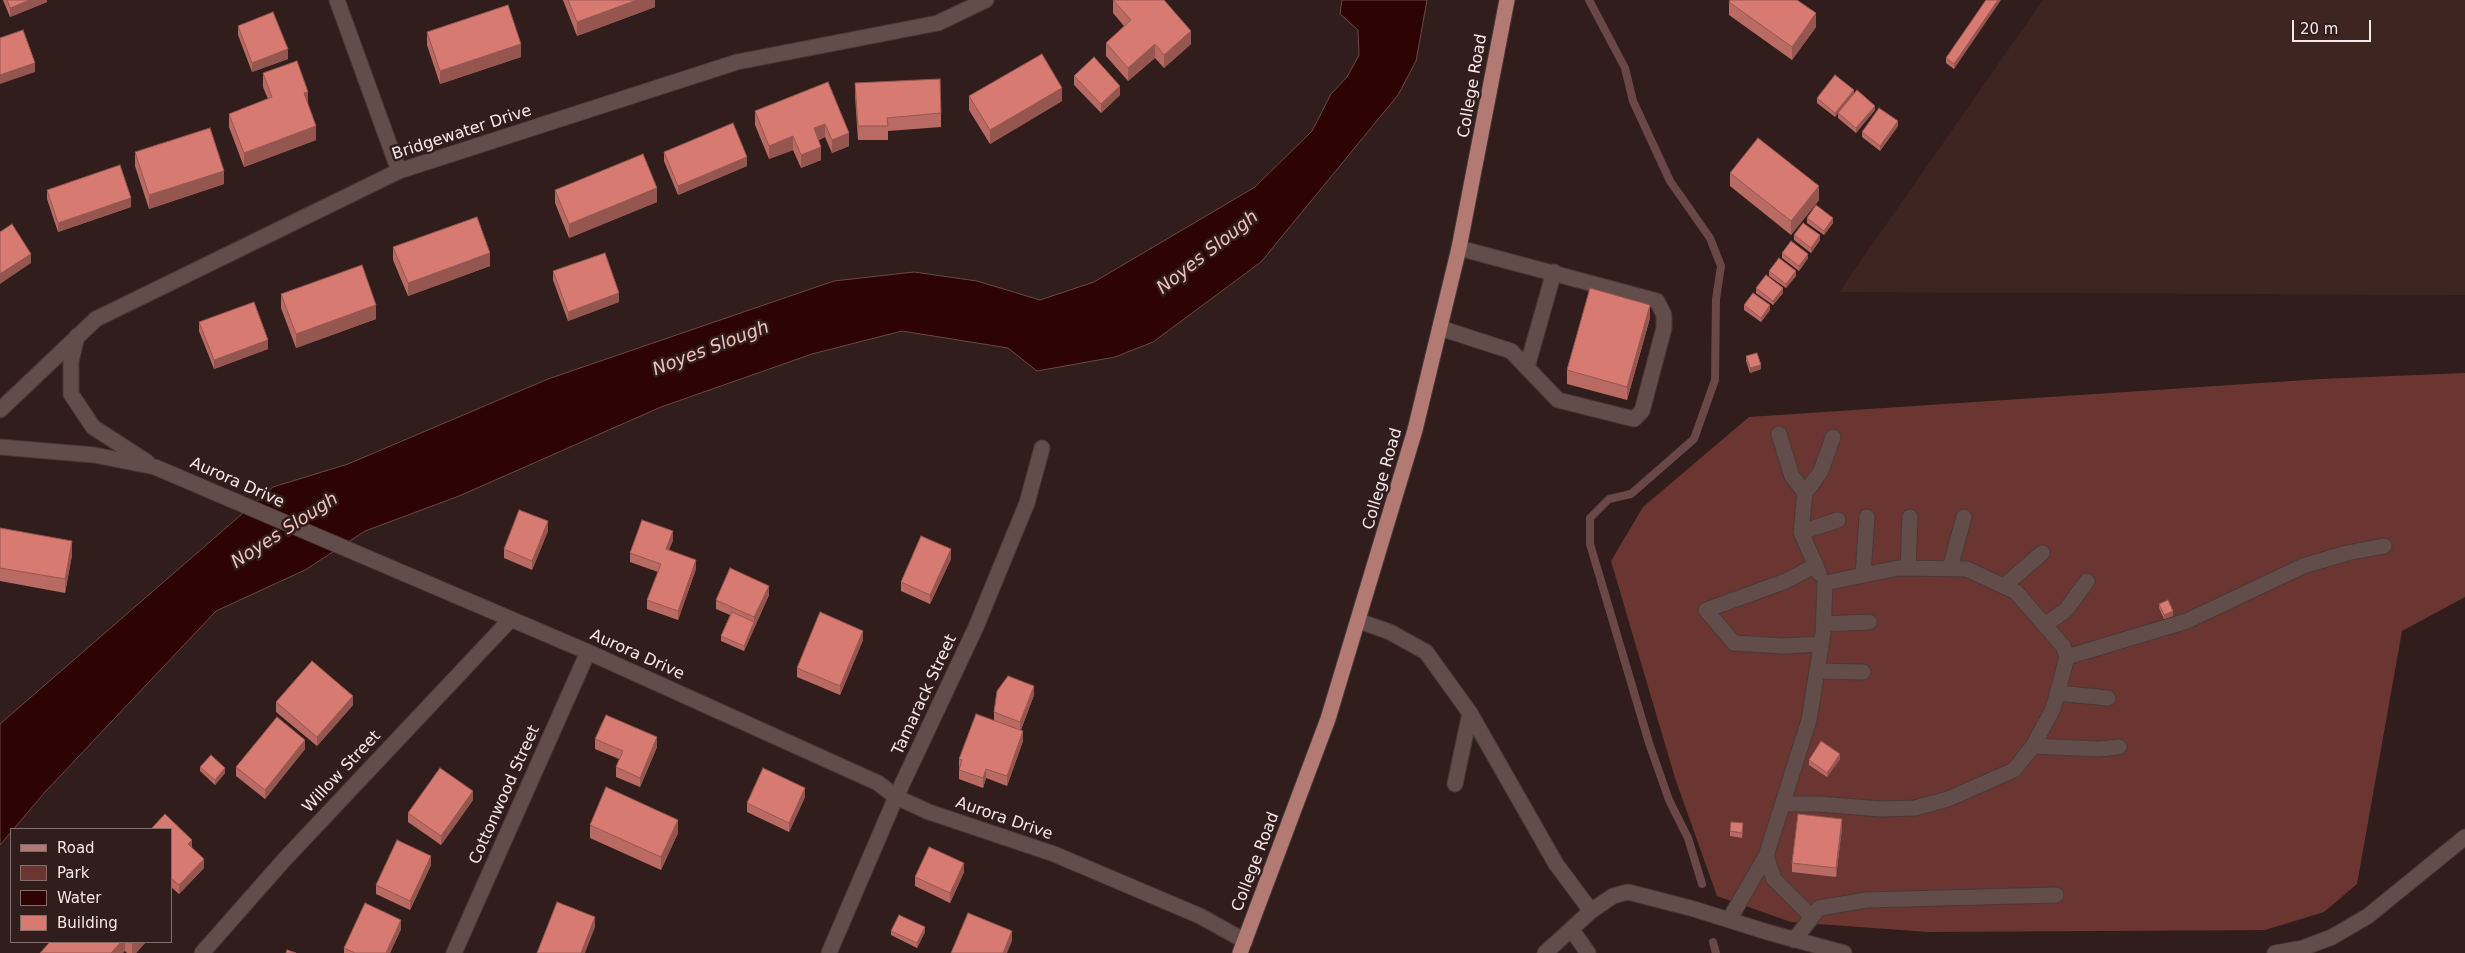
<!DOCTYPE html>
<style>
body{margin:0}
#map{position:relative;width:2465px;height:953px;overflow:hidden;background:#311e1c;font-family:"DejaVu Sans",sans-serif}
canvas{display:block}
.legend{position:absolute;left:10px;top:828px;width:162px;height:115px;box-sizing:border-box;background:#311e1c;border:1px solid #806f6d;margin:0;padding:6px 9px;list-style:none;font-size:15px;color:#f6e8e6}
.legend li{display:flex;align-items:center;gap:10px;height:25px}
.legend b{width:25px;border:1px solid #806f6d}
.scale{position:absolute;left:2292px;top:20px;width:79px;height:22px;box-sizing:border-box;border:2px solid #f6e8e6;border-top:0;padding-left:6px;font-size:15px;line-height:18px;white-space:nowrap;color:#f6e8e6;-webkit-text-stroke:4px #311e1c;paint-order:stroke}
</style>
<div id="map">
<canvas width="2465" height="953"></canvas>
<ul class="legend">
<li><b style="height:6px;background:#b37a73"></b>Road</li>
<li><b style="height:14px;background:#6b3631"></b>Park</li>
<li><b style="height:14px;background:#2d0303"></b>Water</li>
<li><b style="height:14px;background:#d77b72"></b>Building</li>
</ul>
<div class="scale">20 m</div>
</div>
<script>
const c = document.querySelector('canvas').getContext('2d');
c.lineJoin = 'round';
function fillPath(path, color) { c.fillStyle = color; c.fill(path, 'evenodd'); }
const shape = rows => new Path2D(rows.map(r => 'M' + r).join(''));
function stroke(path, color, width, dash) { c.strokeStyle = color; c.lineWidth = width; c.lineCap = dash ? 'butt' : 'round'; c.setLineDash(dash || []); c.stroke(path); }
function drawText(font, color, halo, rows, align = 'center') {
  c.font = font + ' "DejaVu Sans",sans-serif'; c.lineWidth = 5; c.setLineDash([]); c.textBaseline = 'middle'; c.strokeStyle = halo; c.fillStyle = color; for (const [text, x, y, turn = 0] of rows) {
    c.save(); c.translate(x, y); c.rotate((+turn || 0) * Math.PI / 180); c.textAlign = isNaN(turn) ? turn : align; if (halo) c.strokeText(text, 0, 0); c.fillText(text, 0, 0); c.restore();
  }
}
const built = shape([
 [2043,0,2465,0,2465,295,1839,292]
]);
const green = shape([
 [2465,373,2465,597,2402,631,2357,884,2324,912,2265,930,1928,932,1791,922,1717,896,1675,778,1611,561,1643,507,1749,417,2321,379]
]);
const water = shape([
 [1342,0,1427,0,1416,61,1398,95,1261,262,1153,342,1115,357,1037,371,1008,348,902,331,812,354,661,407,459,496,365,531,305,570,216,611,45,792,0,845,0,724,273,487,348,464,548,379,834,281,914,272,977,281,1040,300,1094,282,1255,187,1312,131,1331,94,1347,77,1359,55,1358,30,1340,14,1342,0]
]);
const stream = shape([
 [1589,0,1625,68,1633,101,1670,181,1710,238,1721,266,1716,299,1715,380,1694,439,1631,494,1609,499,1590,518,1590,544,1649,743,1669,800,1688,838,1702,884],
 [1713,942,1716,953]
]);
const lane = shape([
 [1440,328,1511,351,1558,400,1634,419,1642,411,1664,328,1664,315,1657,301,1459,248],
 [1527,367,1554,272],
 [1779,434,1792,476,1805,493],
 [1801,532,1838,520],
 [1814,566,1786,581,1706,610,1734,643,1783,646,1821,644],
 [1908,568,1910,517],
 [1950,568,1964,517],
 [1819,573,1801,532,1805,493,1821,471,1833,437],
 [1863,575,1867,517],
 [2004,586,2042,553],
 [1359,621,1390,632,1426,652,1470,713,1556,864,1591,911],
 [1823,624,1869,622],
 [2046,624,2066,610,2087,581],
 [2067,657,2187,621,2303,566,2347,553,2384,546],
 [1817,671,1863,672],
 [2057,693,2108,698],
 [2033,746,2098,749,2119,747],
 [1455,784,1470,713],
 [1766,856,1774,879,1812,917],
 [1729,920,1766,856,1809,720,1823,634,1825,583,1898,568,1967,569,2016,592,2063,646,2067,657,2053,709,2033,746,2014,770,1948,799,1915,808,1881,809,1819,804,1784,804],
 [1794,940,1819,908,1866,900,2056,895],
 [1545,953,1591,911,1613,896,1628,892,1694,909,1767,932,1844,953],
 [2275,953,2303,948,2332,937,2368,916,2465,837]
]);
const street = shape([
 [337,0,399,171],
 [0,410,96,319,399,171,737,62,938,23,986,0],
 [1572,930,1588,953],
 [202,953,284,860,511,619],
 [454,953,588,652],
 [829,953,896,797,976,627,1027,503,1042,448]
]);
const secondary = shape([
 [77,336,71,361,71,394,93,427,147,462],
 [0,447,94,455,155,467,588,652,878,783,896,797,929,812,1054,854,1200,916,1245,941]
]);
const primary = shape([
 [1240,953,1328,719,1415,430,1459,248,1507,0]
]);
const wall = shape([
 [3,0,47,0,47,2,10,17],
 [563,0,655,0,655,7,577,36],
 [1113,0,1191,44,1164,68,1155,58,1128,81,1106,56,1106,43,1124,26,1113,13],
 [1986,0,1954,69,1946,63,1946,58],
 [1729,2,1816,27,1792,60,1729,15],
 [238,26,288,59,252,72,238,35],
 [427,32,521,57,440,84,427,45],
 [263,73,308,105,316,140,244,167,229,127,229,114,268,99,263,87],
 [1074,76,1120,95,1101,113,1074,85],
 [828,82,849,146,832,153,825,137,819,140,821,160,801,168,793,150,769,159,755,125,755,111],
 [855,83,941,113,941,127,888,131,888,140,858,140,855,96],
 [1854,94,1875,110,1856,133,1838,118,1838,113,1835,117,1817,103,1817,98],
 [969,96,1062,101,990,144,969,110],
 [1898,126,1880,151,1862,137,1862,132],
 [135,152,224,184,149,209,135,166],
 [664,152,747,166,678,195,664,161],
 [1730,173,1819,200,1791,235,1730,186],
 [47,190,131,207,58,232,47,199],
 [555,190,657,202,569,238,555,203],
 [1807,218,1833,223,1824,235,1807,223],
 [1794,235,1820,240,1811,253,1794,240],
 [393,247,490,266,408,296,393,260],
 [1782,253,1808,258,1799,271,1782,258],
 [553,271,619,302,568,321,553,280],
 [1769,271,1796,276,1786,288,1769,276],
 [1756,288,1783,293,1773,305,1756,293],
 [281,294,376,319,296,348,281,308],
 [1744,305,1770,310,1761,322,1744,310],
 [1650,318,1627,400,1567,384,1567,370],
 [199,322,268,349,214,369,199,331],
 [1746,356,1761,369,1750,373,1746,361],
 [0,528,72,555,65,593,0,581],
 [548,531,532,570,504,558,504,549],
 [673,540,669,550,696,569,678,620,647,609,647,600,658,572,630,562,630,553],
 [951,559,930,604,901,591,901,582],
 [769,595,744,651,721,641,721,636,730,615,716,609,716,600],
 [2159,604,2173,616,2164,619,2159,608],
 [863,640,840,695,797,677,797,668],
 [1034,695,1021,730,1023,741,1007,786,986,778,983,788,959,779,959,759,994,721,994,712],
 [276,702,353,705,317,746,276,712],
 [595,739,657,747,640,787,616,777,616,767,619,759,595,749],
 [305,749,265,799,236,776,236,767],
 [1840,759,1827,777,1809,765,1809,760],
 [200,767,225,773,215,785,200,771],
 [805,797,789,832,747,812,747,803],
 [473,800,441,845,408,822,408,813],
 [590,825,678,833,661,870,590,838],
 [1743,828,1742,838,1730,836,1730,831],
 [1842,828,1836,877,1792,872,1792,863],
 [171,829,192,848,204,868,179,894,171,887],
 [431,865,410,910,376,894,376,885],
 [964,872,950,903,915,886,915,877],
 [401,929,390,953,344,953,344,948],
 [891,931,925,932,917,948,891,935],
 [50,942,146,942,136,953,127,953,125,951]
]);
const shadedWall = shape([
 [30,0,47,0,47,2,10,17,10,8],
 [637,0,655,0,655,7,577,36,577,22],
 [1998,0,2001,0,1954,69,1954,64],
 [1816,13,1816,27,1792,60,1792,47],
 [1191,31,1191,44,1164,68,1164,55],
 [521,44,521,57,440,84,440,71],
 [1155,44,1155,58,1128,81,1128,68],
 [288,49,288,59,252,72,252,63],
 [35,63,35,72,0,84,0,75],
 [1120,86,1120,95,1101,113,1101,104],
 [1062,88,1062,101,990,144,990,130],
 [1854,90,1854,94,1835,117,1835,113],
 [308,92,308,105,304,93],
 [1875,106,1875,110,1856,133,1856,128],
 [1898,121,1898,126,1880,151,1880,146],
 [825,124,825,137,814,142,814,128],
 [316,126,316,140,244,167,244,153],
 [849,133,849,146,832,153,832,140],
 [793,136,793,150,769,159,769,146],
 [821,147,821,160,801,168,801,155],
 [747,157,747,166,678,195,678,186],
 [224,171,224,184,149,209,149,195],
 [1819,186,1819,200,1791,235,1791,221],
 [657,188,657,202,569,238,569,224],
 [131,198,131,207,58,232,58,223],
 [1833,218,1833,223,1824,235,1824,231],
 [1820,235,1820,240,1811,253,1811,248],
 [490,253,490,266,408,296,408,283],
 [31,254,31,263,0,284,0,274],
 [1808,254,1808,258,1799,271,1799,266],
 [1796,271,1796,276,1786,288,1786,284],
 [1783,288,1783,293,1773,305,1773,301],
 [619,293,619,302,568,321,568,312],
 [376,305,376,319,296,348,296,334],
 [1650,305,1650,318,1627,400,1627,387],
 [1770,305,1770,310,1761,322,1761,318],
 [268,340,268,349,214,369,214,360],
 [1761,365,1761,369,1750,373,1750,368],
 [548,521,548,531,532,570,532,561],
 [673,531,673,540,666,558,666,549],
 [72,541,72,555,65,593,65,579],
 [951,549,951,559,930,604,930,595],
 [696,560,696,569,678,620,678,611],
 [769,586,769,595,744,651,744,646,754,622,754,617],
 [2173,611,2173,616,2164,619,2164,615],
 [863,631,863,640,840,695,840,686],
 [1034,686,1034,695,1020,732,1020,722],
 [353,696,353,705,317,746,317,737],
 [1023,731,1023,741,1007,786,1007,776],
 [657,737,657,747,640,787,640,778],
 [305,740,305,749,265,799,265,790],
 [1840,754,1840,759,1827,777,1827,773],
 [225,768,225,773,215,785,215,780],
 [986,769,986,778,983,788,983,778],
 [805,788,805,797,789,832,789,823],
 [473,791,473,800,441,845,441,836],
 [1842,819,1842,828,1836,877,1836,868],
 [678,820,678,833,661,870,661,857],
 [192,840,192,849,188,844],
 [431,856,431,865,410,910,410,901],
 [204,859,204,868,179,894,179,885],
 [964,863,964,872,950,903,950,893],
 [595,917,595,927,585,953,581,953],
 [401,920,401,929,390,953,386,953],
 [925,927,925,932,917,948,917,943],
 [1012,931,1012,941,1007,953,1003,953],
 [121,942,125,942,125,951,123,953,111,953],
 [134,942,146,942,136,953,132,953,132,944]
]);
const building = shape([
 [7,0,30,0,10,8,7,0],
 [568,0,637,0,577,22,568,0],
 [1113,0,1164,0,1191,31,1164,55,1155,44,1128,68,1106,43,1131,20,1113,0],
 [1730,0,1797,0,1816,13,1792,47,1729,2,1730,0],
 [1986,0,1998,0,1954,64,1946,58,1986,0],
 [508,5,521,44,440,71,427,32,508,5],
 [273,12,288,49,252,63,238,26,273,12],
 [23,30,35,63,0,75,0,38,23,30],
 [1042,54,1062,88,990,130,969,96,1042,54],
 [1094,57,1120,86,1101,104,1074,76,1094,57],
 [297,61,308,92,304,93,316,126,244,153,229,114,272,97,263,73,297,61],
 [1835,75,1854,90,1835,113,1817,98,1835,75],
 [940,79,941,113,887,118,888,126,858,126,855,83,940,79],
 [828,82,849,133,832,140,825,124,814,128,821,147,801,155,793,136,769,146,755,111,828,82],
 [1857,90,1875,106,1856,128,1838,113,1857,90],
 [1879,108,1898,121,1880,146,1862,132,1879,108],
 [733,123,747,157,678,186,664,152,733,123],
 [210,128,224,171,149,195,135,152,210,128],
 [1758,138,1819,186,1791,221,1730,173,1758,138],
 [643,154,657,188,569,224,555,190,643,154],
 [120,165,131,198,58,223,47,190,120,165],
 [1816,205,1833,218,1824,231,1807,218,1816,205],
 [477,217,490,253,408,283,393,247,477,217],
 [1803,223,1820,235,1811,248,1794,235,1803,223],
 [12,224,31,254,0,274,0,232,12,224],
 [1791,241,1808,254,1799,266,1782,253,1791,241],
 [605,253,619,293,568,312,553,271,605,253],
 [1779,258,1796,271,1786,284,1769,271,1779,258],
 [362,265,376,305,296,334,281,294,362,265],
 [1766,275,1783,288,1773,301,1756,288,1766,275],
 [1590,288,1650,305,1627,387,1567,370,1590,288],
 [1753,293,1770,305,1761,318,1744,305,1753,293],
 [254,302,268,340,214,360,199,322,254,302],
 [1757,353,1761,365,1750,368,1746,356,1757,353],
 [519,510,548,521,532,561,504,549,519,510],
 [642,520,673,531,666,549,696,560,678,611,647,600,661,564,630,553,642,520],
 [0,528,72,541,65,579,0,568,0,528],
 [921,536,951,549,930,595,901,582,921,536],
 [730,568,769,586,754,617,716,600,730,568],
 [2168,600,2173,611,2164,615,2159,604,2168,600],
 [732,612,754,622,744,646,721,636,732,612],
 [820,612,863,631,840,686,797,668,820,612],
 [312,661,353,696,317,737,276,702,312,661],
 [1008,676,1034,686,1020,722,994,712,997,691,1008,676],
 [976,714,1023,731,1007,776,986,769,983,778,959,770,962,760,959,759,976,714],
 [606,715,657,737,640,778,616,767,623,751,595,739,606,715],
 [277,717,305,740,265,790,236,767,277,717],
 [1821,741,1840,754,1827,773,1809,760,1821,741],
 [211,755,225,768,215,780,200,767,211,755],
 [440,768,473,791,441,836,408,813,440,768],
 [763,768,805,788,789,823,747,803,763,768],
 [606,787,678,820,661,857,590,825,606,787],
 [165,814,192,840,188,844,204,859,179,885,171,878,171,829,151,829,165,814],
 [1798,814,1842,819,1836,868,1792,863,1798,814],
 [1731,822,1743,823,1742,833,1730,831,1731,822],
 [397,840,431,856,410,901,376,885,397,840],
 [929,847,964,863,950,893,915,877,929,847],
 [557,902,595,917,581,953,537,953,557,902],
 [365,903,401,920,386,953,355,953,344,948,365,903],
 [968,913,1012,931,1003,953,951,953,968,913],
 [899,915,925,927,917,943,891,931,899,915],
 [50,942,121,942,111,953,40,953,50,942],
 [287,950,296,953,286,953,287,950]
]);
const streetNames = [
 ["College Road",1473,86,-80],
 ["Bridgewater Drive",462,133,-18],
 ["College Road",1383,479,-74],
 ["Aurora Drive",237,483,24],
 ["Aurora Drive",637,655,24],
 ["Tamarack Street",925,695,-65],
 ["Willow Street",342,772,-47],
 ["Cottonwood Street",505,795,-66],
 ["Aurora Drive",1004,819,19],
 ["College Road",1256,862,-69]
];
const waterNames = [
 ["Noyes Slough",1208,253,-38],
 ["Noyes Slough",711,349,-21],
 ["Noyes Slough",285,531,-33]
];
fillPath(built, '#3f2522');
fillPath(green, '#6b3631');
fillPath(water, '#2d0303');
stroke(water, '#694847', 1);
stroke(stream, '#694847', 8);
stroke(lane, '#493937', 17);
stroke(street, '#493937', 17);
stroke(secondary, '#493937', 17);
stroke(primary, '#493937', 17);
stroke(lane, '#634d4a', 15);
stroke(street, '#634d4a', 15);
stroke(secondary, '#634d4a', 15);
stroke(primary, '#b37a73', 15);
fillPath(wall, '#b96a62');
fillPath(shadedWall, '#965650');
fillPath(building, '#d77b72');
stroke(building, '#965650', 1);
drawText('16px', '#f6e8e6', '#311e1c', streetNames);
drawText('italic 18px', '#f4c2bc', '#311e1c', waterNames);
</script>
